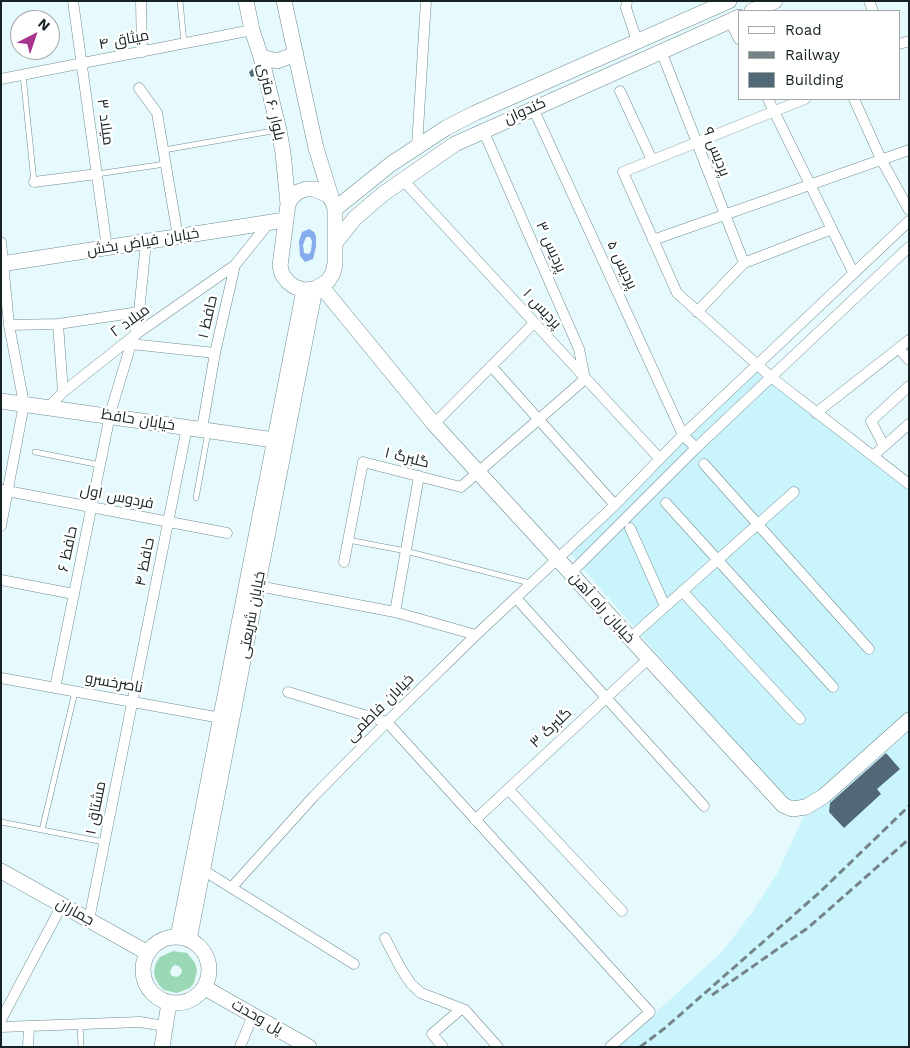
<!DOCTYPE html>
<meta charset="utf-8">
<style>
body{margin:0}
#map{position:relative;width:910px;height:1048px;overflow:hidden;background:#e6f9fd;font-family:"Work Sans",sans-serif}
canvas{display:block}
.frame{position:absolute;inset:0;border:2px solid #162224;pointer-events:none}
.legend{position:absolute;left:738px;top:10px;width:162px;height:90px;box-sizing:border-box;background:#fff;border:1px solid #a2a7a7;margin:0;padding:6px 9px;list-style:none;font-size:15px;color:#162224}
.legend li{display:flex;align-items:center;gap:10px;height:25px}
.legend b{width:25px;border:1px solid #a2a7a7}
.north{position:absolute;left:10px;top:10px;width:50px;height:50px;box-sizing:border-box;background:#fff;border:1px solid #a2a7a7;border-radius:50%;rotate:41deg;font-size:14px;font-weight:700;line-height:20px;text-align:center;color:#162224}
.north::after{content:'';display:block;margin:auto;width:18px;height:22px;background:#a7348f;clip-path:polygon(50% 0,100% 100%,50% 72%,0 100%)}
</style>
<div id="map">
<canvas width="910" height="1048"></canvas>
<div class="frame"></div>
<ul class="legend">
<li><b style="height:6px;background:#fff"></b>Road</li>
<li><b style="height:6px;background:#758487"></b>Railway</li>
<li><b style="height:14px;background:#526876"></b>Building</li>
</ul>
<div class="north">N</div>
</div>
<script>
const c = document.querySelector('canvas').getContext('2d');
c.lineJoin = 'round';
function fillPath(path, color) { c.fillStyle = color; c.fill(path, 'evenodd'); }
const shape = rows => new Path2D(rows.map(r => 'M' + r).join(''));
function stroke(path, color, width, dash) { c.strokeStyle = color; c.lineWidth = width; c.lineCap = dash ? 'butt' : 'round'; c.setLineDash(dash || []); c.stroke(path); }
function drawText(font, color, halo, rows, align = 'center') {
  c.font = font + ' "Work Sans",Cairo,sans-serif'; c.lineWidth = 5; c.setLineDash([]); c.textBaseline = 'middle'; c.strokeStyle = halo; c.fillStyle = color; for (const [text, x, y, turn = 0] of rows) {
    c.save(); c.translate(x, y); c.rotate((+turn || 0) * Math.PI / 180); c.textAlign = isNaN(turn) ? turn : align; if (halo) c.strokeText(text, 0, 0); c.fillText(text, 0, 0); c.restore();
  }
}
const built = shape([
 [757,370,909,491,909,1047,618,1047,722,952,753,911,777,874,810,803,793,804,783,800,564,546]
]);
const green = shape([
 [173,951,187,953,195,963,197,970,194,983,190,988,177,993,164,990,159,985,155,978,154,971,156,963,160,957],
 [175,965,179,966,182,970,181,974,177,977,172,976,170,972,172,967]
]);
const water = shape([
 [309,229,314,232,316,236,316,247,313,259,305,262,300,256,299,241,302,232],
 [306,237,310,237,312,241,311,251,309,254,304,253,303,245]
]);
const building = shape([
 [255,67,257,75,251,77,249,72],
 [886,753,900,769,877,789,881,794,844,828,829,812,830,803]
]);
const lane = shape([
 [180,1,184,43],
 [23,75,34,182],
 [164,150,278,130],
 [97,174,165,164],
 [35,452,100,465],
 [196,498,208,432],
 [348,540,406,551,530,583],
 [1,822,104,842],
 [42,830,75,692],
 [80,1024,81,1047]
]);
const street = shape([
 [73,1,107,248],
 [141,1,142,52],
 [627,1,626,8,637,41],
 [869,1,873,11],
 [730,21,739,39],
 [899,44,909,41],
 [661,51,744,263],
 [1,79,252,30],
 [139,88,157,113,178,237],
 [620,91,652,160],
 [768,99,853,272],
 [805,99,623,172,677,293,771,377,909,484],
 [854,99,881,159,909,210],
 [533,108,683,435,696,448],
 [417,146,426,1],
 [402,179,660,459],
 [34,182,97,174],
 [653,240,909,150],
 [1,242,9,325,24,404,1,526],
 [697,312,744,263,832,229],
 [58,324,63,392],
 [9,325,58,324,139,312],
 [131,344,215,353],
 [899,348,909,360],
 [491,366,615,505],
 [49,407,63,392,135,335,235,265],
 [111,411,131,344,135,335,139,312,146,242],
 [816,413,909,340],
 [434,424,534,323],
 [202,429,215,353,235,265,269,223],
 [884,446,871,421,909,386],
 [873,456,909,424],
 [704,464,869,649],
 [2,490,227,533],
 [666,503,833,687],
 [630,528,665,606],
 [344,562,363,462,461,487,585,379,579,349,483,130],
 [571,573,696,448,909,247],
 [1,580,74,594],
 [258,586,395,612,476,635],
 [682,591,800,719],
 [516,598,704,806],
 [395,612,419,476],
 [630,638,794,492],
 [1,678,221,718],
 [55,688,110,415],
 [288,692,387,722,650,1012,610,1047],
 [508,789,622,911],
 [475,820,648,659],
 [203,870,354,964],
 [232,887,314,796,387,722,476,635,615,505,683,435,909,221],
 [89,920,187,427],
 [385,938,400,967,411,984,421,993,465,1010,498,1047],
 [1,1020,62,905],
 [1,1027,140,1022,165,1026],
 [28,1047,29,1027],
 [240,1047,253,1015],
 [443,1047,432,1034,461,1009]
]);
const secondary = shape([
 [246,1,252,30,261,57,279,130,283,153,288,204],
 [284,1,316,148,332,200],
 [752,11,775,1],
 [261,57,277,61,296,54],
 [306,189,314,189,328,195,333,202,335,209,335,264,333,273,328,281,315,289,304,290,295,287,288,282,282,274,280,266,288,204,292,197,298,192,306,189],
 [335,209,391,164,446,128,475,113,729,1],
 [335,243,355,218,383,194,455,144,739,17],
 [1,264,285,220],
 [321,286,434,424,783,805,792,809,806,807,824,796,909,720],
 [1,401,274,440],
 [1,871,148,953],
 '143 970a33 33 0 1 1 66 0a33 33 0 1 1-66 0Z',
 [178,937,304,290],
 [189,940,315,289],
 [205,988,309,1047],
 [162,1047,169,1003]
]);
const rail = shape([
 [712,995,809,927,909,839],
 [640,1047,665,1028,820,892,909,806]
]);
const streetNames = [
 ["میثاق ۴",124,40,-11],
 ["بلوار ۶۰ متری",271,102,77],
 ["کندوان",525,111,-24],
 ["میلاد ۳",105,122,82],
 ["پردیس ۹",716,152,69],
 ["خیابان فیاض بخش",143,242,-9],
 ["پردیس ۳",551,247,66],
 ["پردیس ۵",622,265,65],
 ["پردیس ۱",542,309,47],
 ["حافظ ۱",208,317,-77],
 ["میلاد ۲",130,321,-36],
 ["خیابان حافظ",138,420,9],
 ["گلبرگ ۱",407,458,14],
 ["فردوس اول",117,497,11],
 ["حافظ ۶",68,549,-78],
 ["حافظ ۴",145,562,-79],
 ["خیابان راه آهن",602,608,48],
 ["خیابان شریعتی",252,615,-79],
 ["ناصرخسرو",114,683,10],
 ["خیابان فاطمی",380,708,-45],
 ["گلبرگ ۳",551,728,-43],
 ["مشتاق ۱",96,808,-79],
 ["جماران",75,912,29],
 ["پل وحدت",257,1017,29]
];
fillPath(built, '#caf4fc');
fillPath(green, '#9bd8b5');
fillPath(water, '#86aced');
fillPath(building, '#526876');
stroke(lane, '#6f8c92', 6);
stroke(street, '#6f8c92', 11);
stroke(secondary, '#6f8c92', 16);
stroke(lane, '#fff', 5);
stroke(street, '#fff', 10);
stroke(secondary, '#fff', 15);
stroke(rail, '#758487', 3, [8, 4]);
drawText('15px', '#162224', '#fff', streetNames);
</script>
